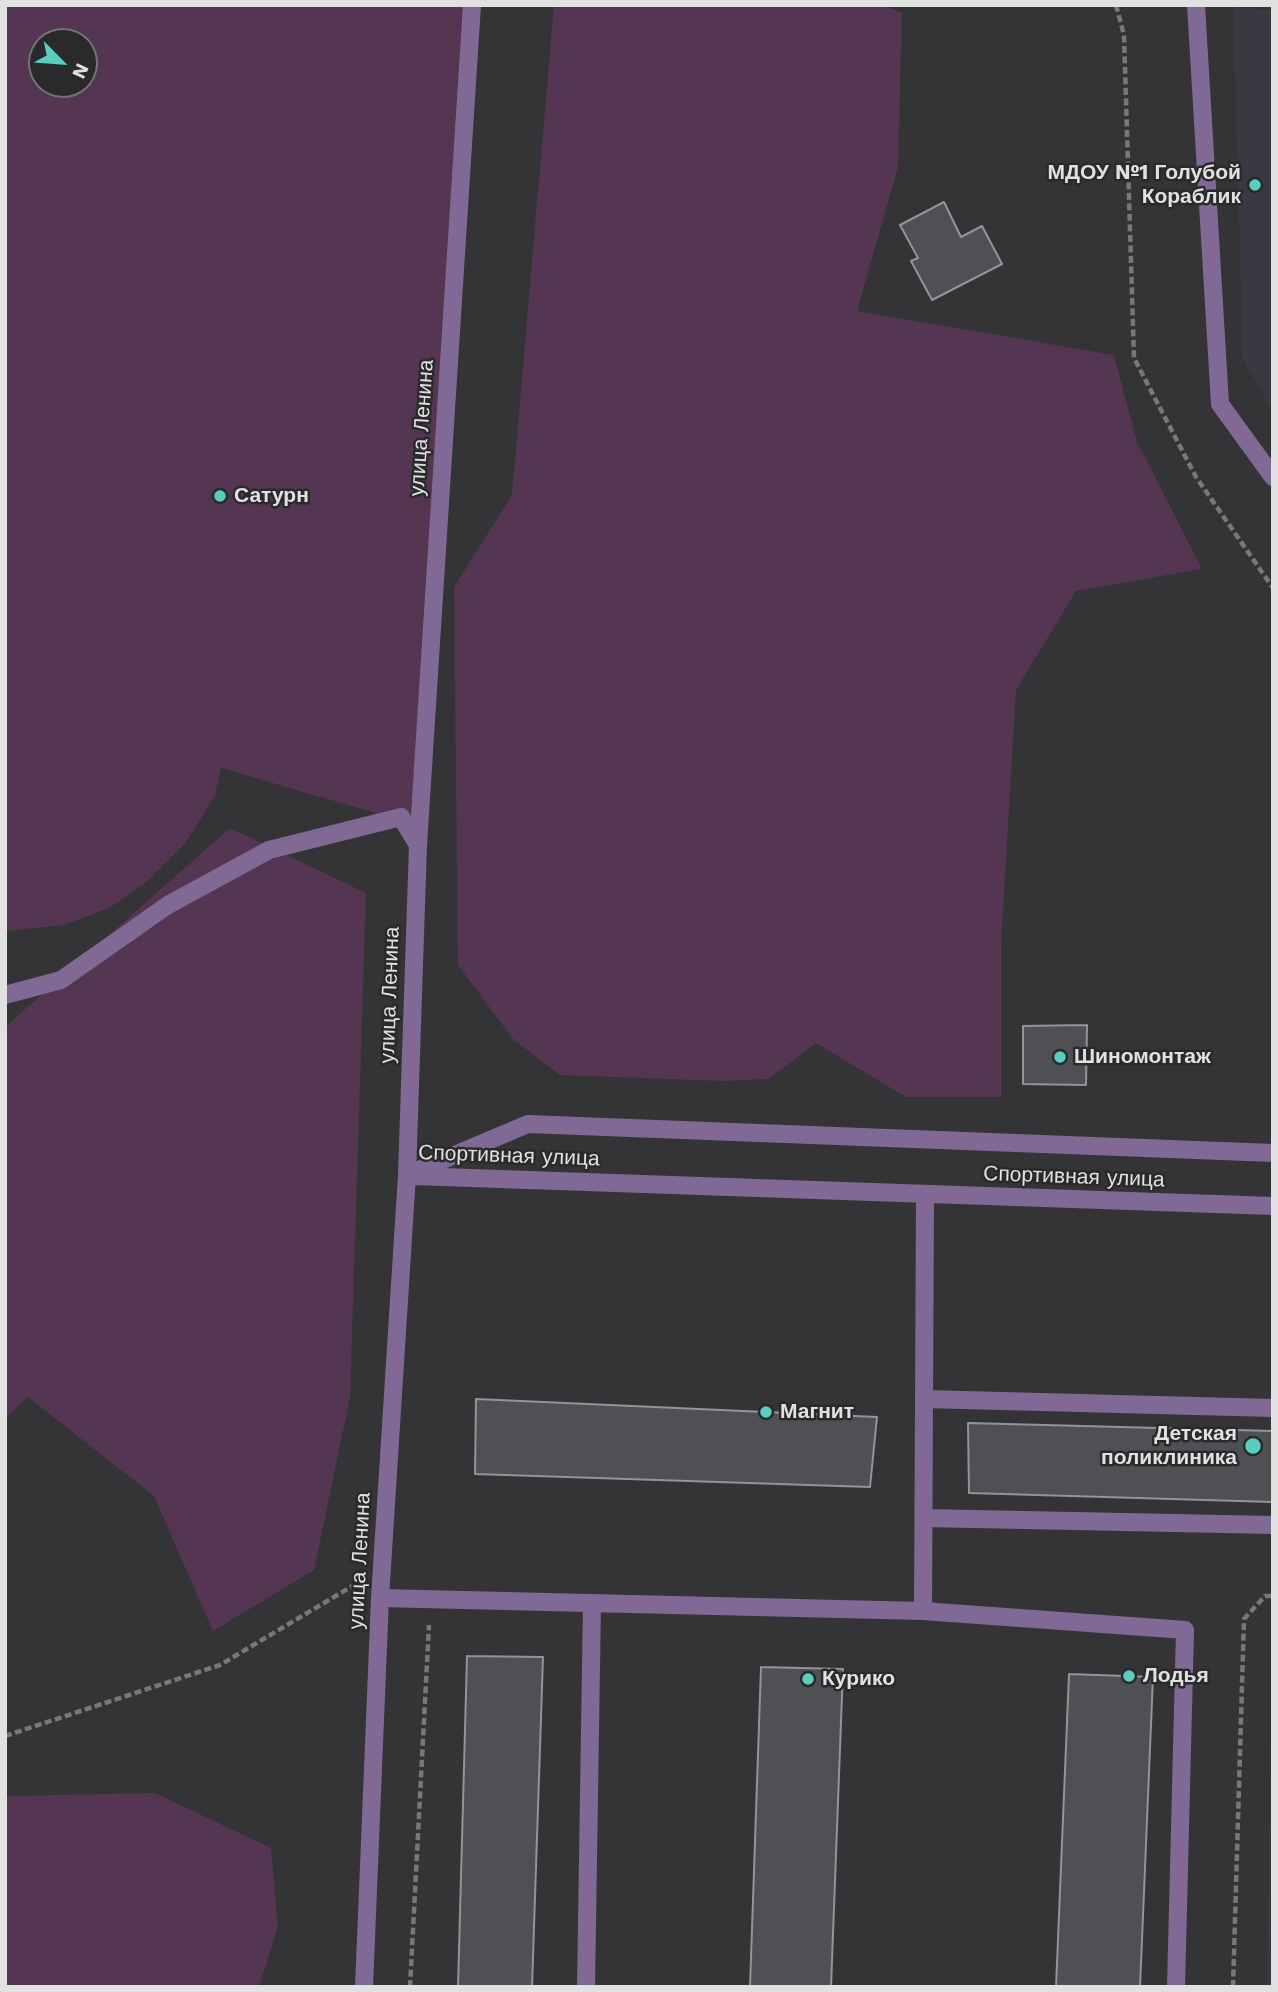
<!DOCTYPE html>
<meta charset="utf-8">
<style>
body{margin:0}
#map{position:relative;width:1278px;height:1992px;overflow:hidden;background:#343436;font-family:"Work Sans",sans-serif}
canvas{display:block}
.frame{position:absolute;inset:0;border:7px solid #e1e1e2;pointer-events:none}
.north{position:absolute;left:28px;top:28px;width:70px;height:70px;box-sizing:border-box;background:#2a2a2c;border:2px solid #737375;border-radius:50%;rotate:115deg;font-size:19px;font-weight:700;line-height:28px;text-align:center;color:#e1e1e2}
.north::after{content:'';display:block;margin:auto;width:24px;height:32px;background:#59cebf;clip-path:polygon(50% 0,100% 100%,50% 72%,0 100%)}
</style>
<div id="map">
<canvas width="1278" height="1992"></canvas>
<div class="frame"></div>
<div class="north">N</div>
</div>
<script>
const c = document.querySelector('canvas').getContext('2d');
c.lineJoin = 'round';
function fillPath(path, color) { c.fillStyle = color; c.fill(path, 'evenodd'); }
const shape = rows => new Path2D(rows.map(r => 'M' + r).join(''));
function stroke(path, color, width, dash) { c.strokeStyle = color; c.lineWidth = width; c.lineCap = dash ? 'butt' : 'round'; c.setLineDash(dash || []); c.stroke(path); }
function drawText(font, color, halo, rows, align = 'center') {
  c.font = font + ' "Work Sans",sans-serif'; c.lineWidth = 5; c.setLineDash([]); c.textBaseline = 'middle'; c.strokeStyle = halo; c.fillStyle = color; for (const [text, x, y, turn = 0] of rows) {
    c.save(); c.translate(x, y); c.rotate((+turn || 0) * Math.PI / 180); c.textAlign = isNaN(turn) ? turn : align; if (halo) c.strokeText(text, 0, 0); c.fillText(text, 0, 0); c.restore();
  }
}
const built = shape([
 [1233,7,1273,10,1273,413,1243,359],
 [1273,1611,1273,1987,1267,1987]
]);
const green = shape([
 [5,5,466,5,454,225,410,823,221,768,215,796,184,845,144,884,109,908,64,925,5,931],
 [42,42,84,42,84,84,42,84],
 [554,5,882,5,902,13,898,167,857,311,1114,355,1137,442,1202,569,1076,591,1016,690,1001,944,1001,1097,906,1097,816,1043,769,1079,722,1081,560,1075,513,1039,458,965,454,587,512,495],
 [230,828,366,893,350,1398,314,1570,213,1631,154,1496,28,1397,5,1419,5,1027],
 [155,1793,271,1848,278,1927,259,1987,5,1987,5,1796]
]);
const building = shape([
 [944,202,961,237,982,226,1002,264,932,300,911,261,918,258,900,225,944,202],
 [1087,1025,1086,1085,1023,1084,1023,1026,1087,1025],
 [476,1399,877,1417,870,1487,475,1474,476,1399],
 [968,1423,1273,1431,1273,1502,969,1493,968,1423],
 [467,1656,543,1657,532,1987,458,1987,467,1656],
 [761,1667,843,1669,831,1987,750,1987,761,1667],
 [1069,1674,1153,1677,1140,1987,1056,1987,1069,1674]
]);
const path = shape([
 [1116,5,1124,35,1134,358,1196,477,1273,588],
 [5,1736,220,1665,354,1585],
 [410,1987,429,1625],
 [1233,1987,1244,1619,1265,1596,1273,1596]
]);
const minor = shape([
 [1196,5,1220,404,1273,477],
 [5,995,61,980,168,905,269,850,401,817,418,845],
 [407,1175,528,1124,1273,1153],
 [414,1176,1273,1206],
 [925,1195,923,1611,1185,1630,1176,1987],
 [924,1399,1273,1408],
 [924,1518,1273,1525],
 [380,1598,923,1611],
 [364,1987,380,1598,407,1175,418,845,472,5],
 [586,1987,592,1603]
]);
const markers = [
 [1255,185,7,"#59cebf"],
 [220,496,7,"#59cebf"],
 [1060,1057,7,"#59cebf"],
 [766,1412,7,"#59cebf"],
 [1253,1446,9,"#59cebf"],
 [1129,1676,7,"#59cebf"],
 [808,1679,7,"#59cebf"]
];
const poiNames = [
 ["МДОУ №1 Голубой",1241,173,"right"],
 ["Кораблик",1241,197,"right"],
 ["Сатурн",234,496],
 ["Шиномонтаж",1074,1057],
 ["Магнит",780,1412],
 ["Детская",1237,1434,"right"],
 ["поликлиника",1237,1458,"right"],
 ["Лодья",1143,1676],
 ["Курико",822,1679]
];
const streetNames = [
 ["улица Ленина",422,428,-86],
 ["улица Ленина",390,995,-88],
 ["Спортивная улица",509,1156,2],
 ["Спортивная улица",1074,1177,2],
 ["улица Ленина",360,1561,-87]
];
fillPath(built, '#3a3942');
fillPath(green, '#543552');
fillPath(building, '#4f5053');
stroke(building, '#939497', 2);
stroke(path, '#787879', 4.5, [7, 3.5]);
stroke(minor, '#806994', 18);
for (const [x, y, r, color] of markers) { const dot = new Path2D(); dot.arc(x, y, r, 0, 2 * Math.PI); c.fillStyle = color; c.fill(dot); stroke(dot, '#2a2a2c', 2.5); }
drawText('bold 21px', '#e1e1e2', '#2a2a2c', poiNames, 'left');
drawText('21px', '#e1e1e2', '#2a2a2c', streetNames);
</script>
